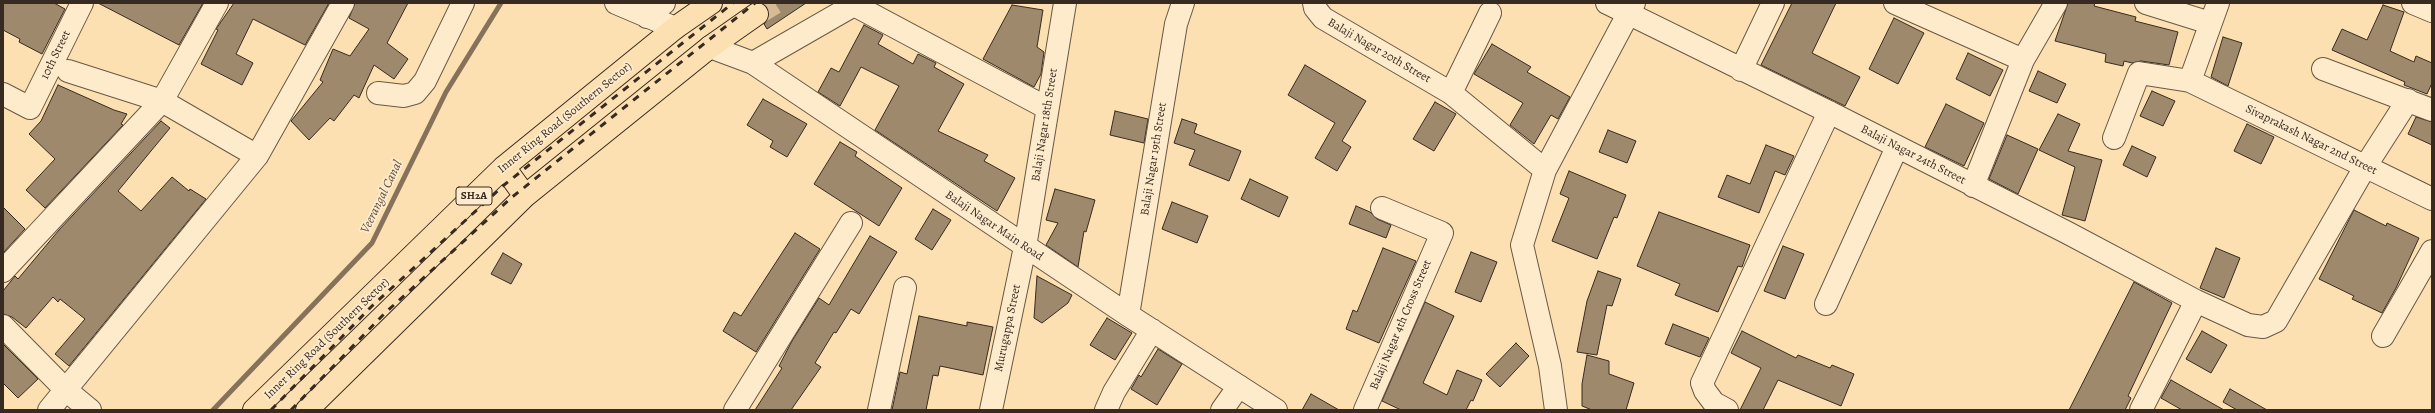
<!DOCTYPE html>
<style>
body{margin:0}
#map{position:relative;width:2435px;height:413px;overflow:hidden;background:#fde0b1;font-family:Alegreya,serif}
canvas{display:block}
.frame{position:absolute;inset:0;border:4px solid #372a21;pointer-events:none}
</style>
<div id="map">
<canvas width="2435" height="413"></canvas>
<div class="frame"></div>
</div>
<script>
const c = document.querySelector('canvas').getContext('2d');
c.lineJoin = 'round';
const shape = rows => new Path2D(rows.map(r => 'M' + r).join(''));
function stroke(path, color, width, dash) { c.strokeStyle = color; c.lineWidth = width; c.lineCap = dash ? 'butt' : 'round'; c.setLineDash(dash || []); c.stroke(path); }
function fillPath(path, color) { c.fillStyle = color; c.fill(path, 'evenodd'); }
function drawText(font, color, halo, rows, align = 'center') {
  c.font = font + ' Alegreya,serif'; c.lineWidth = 3.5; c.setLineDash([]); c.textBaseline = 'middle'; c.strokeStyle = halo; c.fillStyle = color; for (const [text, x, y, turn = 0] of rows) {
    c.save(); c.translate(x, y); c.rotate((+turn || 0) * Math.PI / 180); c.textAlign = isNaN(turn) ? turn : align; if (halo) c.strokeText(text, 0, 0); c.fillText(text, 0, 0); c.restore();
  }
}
const stream = shape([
 [213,410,372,243,446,92,501,3]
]);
const building = shape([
 [3,3,54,3,65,9,42,54,19,42,20,39,3,30,3,3],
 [98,3,203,3,179,45,98,3],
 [234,3,329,3,305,45,253,19,236,54,253,63,242,85,201,64,218,30,216,29,234,3],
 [355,3,408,3,387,43,408,59,394,79,374,65,359,98,354,95,334,121,330,118,309,140,291,121,323,82,320,80,333,49,350,56,369,29,349,18,355,3],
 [763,3,806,3,767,29,764,24,768,19,769,13,763,3],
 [1792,3,1836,3,1812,53,1860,77,1845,106,1761,65,1792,3],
 [2068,3,2095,3,2094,6,2136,17,2135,21,2178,32,2169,65,2141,61,2132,63,2124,61,2123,66,2105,62,2106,54,2055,41,2068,3],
 [1012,5,1043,10,1037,47,1044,52,1041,74,1034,87,983,59,1012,5],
 [2383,5,2404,12,2390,51,2414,62,2416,56,2432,63,2432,83,2427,94,2404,85,2405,82,2332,50,2342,29,2367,40,2383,5],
 [1894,18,1924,33,1898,84,1869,69,1894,18],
 [864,25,883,35,878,44,913,64,918,54,936,63,934,67,964,84,938,131,988,155,984,161,1015,178,997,211,875,130,899,86,861,67,840,106,818,92,831,68,839,72,864,25],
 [2223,37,2242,43,2228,86,2211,77,2223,37],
 [1492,44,1531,67,1527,72,1570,97,1558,119,1551,115,1534,144,1510,125,1523,103,1474,74,1492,44],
 [1968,53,2003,70,1990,96,1956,79,1968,53],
 [1305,65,1366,101,1342,141,1351,147,1337,171,1315,158,1335,123,1288,95,1305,65],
 [2038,71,2066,84,2057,103,2029,91,2038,71],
 [58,85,114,110,127,114,121,124,123,125,45,208,26,190,55,159,29,134,41,121,58,85],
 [2152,91,2175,101,2163,126,2140,116,2152,91],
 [763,99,807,124,787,157,770,147,773,141,747,125,763,99],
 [1435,102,1456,114,1434,151,1413,139,1435,102],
 [1946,104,1984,123,1964,166,1925,147,1946,104],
 [1115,111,1148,119,1144,143,1110,135,1115,111],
 [2058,114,2080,124,2068,151,2102,160,2085,221,2062,215,2075,167,2039,150,2058,114],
 [2416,117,2432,122,2432,145,2408,134,2416,117],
 [1182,119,1197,124,1194,133,1241,151,1229,181,1189,165,1195,150,1174,143,1182,119],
 [161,121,170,128,118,191,141,211,172,177,189,191,190,189,206,199,69,366,55,354,85,319,60,299,58,302,53,297,26,328,12,317,3,314,3,291,15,276,18,279,59,230,161,121],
 [2247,124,2274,137,2261,164,2234,151,2247,124],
 [1608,130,1636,141,1627,163,1599,152,1608,130],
 [2007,135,2038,149,2018,194,1989,179,2007,135],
 [840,142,857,152,855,156,902,188,879,226,814,184,840,142],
 [1766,145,1794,156,1785,175,1775,171,1759,213,1718,197,1727,175,1750,184,1766,145],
 [2132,146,2156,157,2147,177,2123,165,2132,146],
 [1569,171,1626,195,1617,218,1614,217,1597,259,1552,241,1569,198,1560,194,1569,171],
 [1250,179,1288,197,1279,217,1241,199,1250,179],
 [1055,189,1095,200,1086,232,1084,231,1078,267,1046,245,1058,223,1046,220,1055,189],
 [1172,202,1208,216,1197,243,1162,229,1172,202],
 [1356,206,1370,212,1377,219,1391,225,1386,238,1349,224,1356,206],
 [3,207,25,229,3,253,3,207],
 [933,209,951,220,932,250,915,239,933,209],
 [2354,210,2386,226,2387,223,2419,238,2396,288,2382,313,2352,299,2354,296,2319,279,2354,210],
 [1659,212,1750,245,1742,267,1738,266,1718,312,1675,295,1680,284,1637,266,1659,212],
 [795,233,820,249,756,352,723,331,734,312,741,316,795,233],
 [870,236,897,252,859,314,851,309,836,333,834,332,815,363,821,367,791,410,755,410,782,368,779,366,792,341,819,298,829,305,870,236],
 [1783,246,1804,254,1785,299,1764,291,1783,246],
 [1383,248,1416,261,1379,343,1346,329,1353,310,1357,312,1383,248],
 [2216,248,2240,258,2224,298,2200,288,2216,248],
 [1471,252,1497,262,1481,302,1455,292,1471,252],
 [503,253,522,264,511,284,491,274,503,253],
 [1598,271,1621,279,1612,306,1607,305,1597,355,1577,352,1587,301,1598,271],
 [1037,276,1072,295,1068,303,1042,323,1034,318,1037,276],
 [2134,282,2172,303,2128,396,2131,398,2125,410,2069,410,2134,282],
 [1425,302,1454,316,1423,383,1447,395,1457,370,1482,380,1473,401,1471,400,1466,410,1401,410,1382,401,1425,302],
 [919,316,967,326,967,322,993,327,983,375,940,366,938,376,933,375,926,410,892,410,900,372,907,374,919,316],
 [1107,318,1132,333,1115,360,1090,345,1107,318],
 [1673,324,1709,338,1700,357,1665,344,1673,324],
 [1742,331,1796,358,1798,355,1830,368,1832,365,1854,374,1841,406,1778,380,1763,410,1740,410,1761,368,1731,353,1742,331],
 [2202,331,2227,345,2211,373,2186,359,2202,331],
 [1516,343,1529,356,1500,387,1486,374,1516,343],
 [3,344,38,379,18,398,3,383,3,344],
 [1158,349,1182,364,1157,405,1131,389,1139,375,1141,377,1158,349],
 [1587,355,1609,361,1609,374,1634,383,1626,410,1592,410,1582,406,1582,384,1587,355],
 [2171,380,2224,410,2182,410,2161,398,2171,380],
 [2230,389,2267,410,2237,410,2223,402,2230,389],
 [1311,394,1339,410,1302,410,1311,394]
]);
const majorTunnel = shape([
 [757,14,775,3]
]);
const minor = shape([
 [616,3,675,28],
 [1314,3,1315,8,1323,18,1451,93,1545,170],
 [1607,3,1829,112,2066,232,2196,301,2248,325,2263,327,2276,321,2365,167,2408,100],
 [1895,3,2023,60],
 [2146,3,2210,23],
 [2413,3,2432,11],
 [854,5,1047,108],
 [647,17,664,3],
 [710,47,753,63,765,71,1128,315,1276,410],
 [753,63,854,5,863,3],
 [2323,69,2432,110],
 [1741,70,1773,3],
 [68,71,162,101,257,156],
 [2190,81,2218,3],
 [378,93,404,96,415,93,425,81,463,3],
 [1451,93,1490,13],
 [3,94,30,108,82,3],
 [2114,138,2139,73,2190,81,2432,199],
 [1973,186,2023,60,2056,3],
 [3,271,162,101,217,3],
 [1826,304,1897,147],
 [1128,315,1176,24,1183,3],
 [3,326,67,391,90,410],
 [2383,336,2432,251],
 [49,410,257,156,343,3],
 [735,410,851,223],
 [879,410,905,288],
 [991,410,1025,247,1065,3],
 [1106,410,1114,392,1152,330],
 [1222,410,1239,386],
 [1365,410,1442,233,1382,208],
 [1556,410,1550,366,1522,245,1545,170,1634,3],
 [1727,410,1714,403,1705,391,1702,383,1829,112],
 [2141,410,2196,301]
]);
const major = shape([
 [504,167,525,196],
 [254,410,504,167,675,28,711,3],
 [307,410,525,196,710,47,757,14]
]);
const rail = shape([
 [271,410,371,307,504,185,733,3],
 [291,410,384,314,511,198,755,3]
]);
const shields = [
 [474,196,36]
];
const shieldNames = [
 ["SH2A",474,196]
];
const streetNames = [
 ["Balaji Nagar 20th Street",1379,51,30],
 ["10th Street",56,55,-64],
 ["Inner Ring Road (Southern Sector)",565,118,-39],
 ["Balaji Nagar 18th Street",1045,125,-81],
 ["Sivaprakash Nagar 2nd Street",2311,140,26],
 ["Balaji Nagar 24th Street",1913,155,27],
 ["Balaji Nagar 19th Street",1154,159,-81],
 ["Balaji Nagar Main Road",994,226,34],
 ["Balaji Nagar 4th Cross Street",1401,325,-67],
 ["Murugappa Street",1008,328,-78],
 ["Inner Ring Road (Southern Sector)",327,339,-44]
];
const waterNames = [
 ["Veerangal Canal",382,197,-64]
];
stroke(stream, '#86725a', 5);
fillPath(building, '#9e896c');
stroke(building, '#372a21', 1);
stroke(majorTunnel, '#d5bc94', 22, [22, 11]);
stroke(minor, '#685845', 24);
stroke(major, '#372a21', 24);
stroke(minor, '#feebcc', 22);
stroke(major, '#fde0b1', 22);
stroke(rail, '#372a21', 3, [7, 7]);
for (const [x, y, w] of shields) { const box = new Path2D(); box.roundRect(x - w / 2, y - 9, w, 18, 3); c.fillStyle = '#feebcc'; c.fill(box); stroke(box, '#372a21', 1); }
drawText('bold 11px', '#372a21', null, shieldNames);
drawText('12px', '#372a21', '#feebcc', streetNames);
drawText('italic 13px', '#5e4e3e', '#feebcc', waterNames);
</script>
